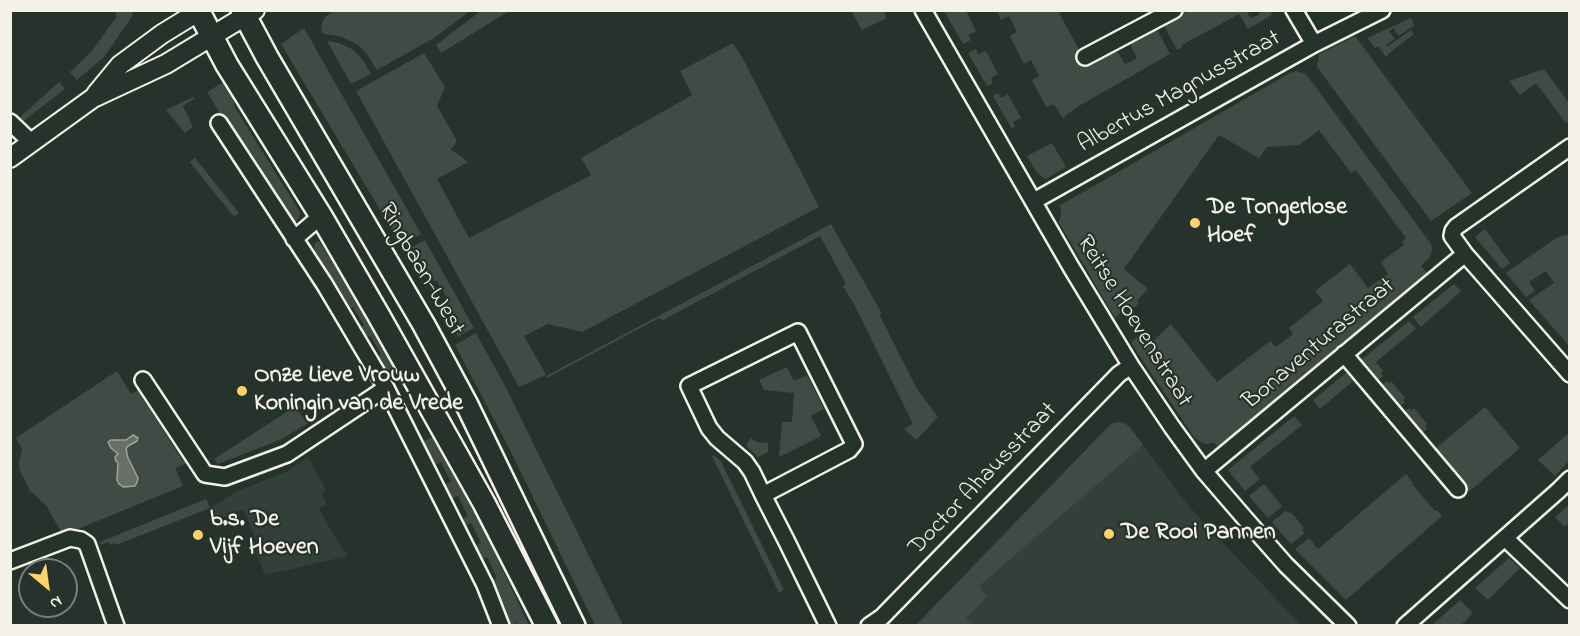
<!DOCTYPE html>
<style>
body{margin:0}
#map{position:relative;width:1580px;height:636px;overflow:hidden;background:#26332d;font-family:"Indie Flower",sans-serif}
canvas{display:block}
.frame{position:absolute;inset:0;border:12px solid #f4f1e8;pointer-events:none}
.north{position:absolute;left:18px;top:558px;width:60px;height:60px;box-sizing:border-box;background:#26332d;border:2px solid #787f78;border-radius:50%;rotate:151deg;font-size:16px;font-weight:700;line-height:24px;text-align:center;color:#f4f1e8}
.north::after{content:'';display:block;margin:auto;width:21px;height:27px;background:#ffd166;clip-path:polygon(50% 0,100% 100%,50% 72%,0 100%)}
</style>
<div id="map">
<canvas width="1580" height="636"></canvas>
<div class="frame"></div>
<div class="north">N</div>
</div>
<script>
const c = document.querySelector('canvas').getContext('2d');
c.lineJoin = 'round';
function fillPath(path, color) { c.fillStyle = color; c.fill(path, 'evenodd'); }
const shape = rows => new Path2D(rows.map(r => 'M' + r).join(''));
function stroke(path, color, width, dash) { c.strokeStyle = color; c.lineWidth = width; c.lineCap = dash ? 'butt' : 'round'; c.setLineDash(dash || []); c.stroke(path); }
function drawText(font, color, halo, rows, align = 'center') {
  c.font = font + ' "Indie Flower",sans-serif'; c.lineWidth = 4.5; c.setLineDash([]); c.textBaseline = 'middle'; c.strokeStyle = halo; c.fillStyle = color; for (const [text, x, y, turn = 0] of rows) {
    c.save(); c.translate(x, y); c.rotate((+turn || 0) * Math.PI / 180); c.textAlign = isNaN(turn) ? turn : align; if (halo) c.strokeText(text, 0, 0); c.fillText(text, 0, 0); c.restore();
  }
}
const built = shape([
 [1120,422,1126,424,1132,430,1180,495,1201,520,1301,625,916,626,1108,427,1113,423],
 [308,457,326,490,321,493,327,504,319,509,331,531,348,556,265,575,255,550,259,548,243,509,221,518,221,521,216,523,210,508,238,491,286,472]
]);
const green = shape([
 [334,10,470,10,470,11,434,38,377,70,366,53,358,45,340,36,324,34,321,31,322,23,325,17],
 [482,10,509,11,441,53,436,45],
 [851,11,883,11,887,18,862,30],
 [944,11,966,11,976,31,968,35,971,40,963,44],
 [997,11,1058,11,1086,62,1112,50,1118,53,1125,64,1137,58,1131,46,1131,40,1155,26,1170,54,1077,107,1065,116,1065,117,1063,119,1065,122,1054,104,1046,107,1032,80,1039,76,1031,60,1024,64,1010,36,1017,32,1009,16,1001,20],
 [1189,11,1246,11,1251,18,1259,15,1258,14,1262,11,1270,11,1272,15,1248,29,1239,14,1182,45,1182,47,1177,50,1163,24],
 [117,12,132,12,133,15,104,57,77,80,70,72,92,51,117,16,115,15],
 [1411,18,1414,25,1399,36,1393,28,1389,31,1395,39,1386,45,1387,47,1411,30,1414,34,1388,54,1388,55,1386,57,1378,46,1375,48,1367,38],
 [304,28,421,234,401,245,281,44],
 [1355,36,1472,193,1431,221,1317,67,1319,54],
 [327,41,339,43,354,50,364,62,371,74,351,84],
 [733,43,743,59,819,207,582,332,548,324,524,336,546,375,519,387,356,91,424,53,445,87,437,106,457,141,451,150,458,154,468,162,437,179,469,238,591,175,581,158,692,95,680,71],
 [976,49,978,54,986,51,998,74,991,78,993,83,987,86,968,53],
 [1544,69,1569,103,1569,121,1566,123,1536,83,1520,95,1509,81],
 [1297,71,1306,74,1431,244,1432,251,1430,257,1421,266,1428,274,1218,447,1214,442,1208,444,1202,443,1194,437,1131,343,1139,335,1149,345,1171,324,1217,382,1270,341,1276,347,1293,334,1289,328,1323,301,1315,291,1350,264,1368,288,1388,274,1381,262,1404,245,1402,242,1406,238,1356,170,1351,173,1319,130,1299,145,1267,147,1259,158,1219,135,1124,269,1148,289,1137,301,1139,303,1134,308,1131,309,1127,306,1115,318,1058,221,1060,220,1061,208,1059,206,1290,73],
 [225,81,233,94,234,106,300,212,299,218,295,223,293,223,252,166,207,92],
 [59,82,65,89,21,123,18,119],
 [998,93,1001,98,1008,94,1021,118,1013,122,1015,127,1012,129,993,96],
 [193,97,194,99,183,106,193,127,185,133,166,110],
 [1052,143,1066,167,1046,179,1037,173,1027,156],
 [195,158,239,213,234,217,190,162],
 [831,224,881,312,880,316,917,389,938,417,916,440,904,429,913,424,854,304,843,286,846,284,820,236,663,320,659,318,547,378,546,376],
 [1485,229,1510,263,1502,269,1475,237],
 [1569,234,1569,346,1529,300,1554,283,1546,271,1529,282,1535,291,1526,297,1506,273,1556,238],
 [425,240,474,328,458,337,449,320,451,319,442,301,447,298,437,281,435,282,429,272,427,274,412,247],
 [319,241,360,304,401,370,390,377,416,424,413,426,374,358,381,354,370,336,364,340,357,329,364,325,353,307,346,311,313,254,315,243],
 [1454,284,1461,291,1421,327,1413,317],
 [1409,321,1416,329,1376,362,1383,371,1381,373,1383,376,1377,381,1360,361],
 [476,333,504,384,623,625,595,625,513,456,455,345],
 [787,367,794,381,807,375,824,409,811,416,821,436,779,457,782,422,792,422,794,393,764,390,759,380],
 [117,371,131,394,139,390,143,391,145,395,142,397,183,461,187,459,189,462,175,468,183,486,63,535,46,505,30,491,20,471,19,462,22,449,16,438],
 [1346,373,1353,381,1320,409,1313,400],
 [1387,381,1389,383,1392,382,1405,398,1403,400,1405,402,1399,407,1381,386],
 [299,404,301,406,299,412,304,419,310,422,282,439,218,464,214,459],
 [1485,407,1520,448,1469,492,1463,484,1464,482,1441,454,1439,455,1434,450],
 [1409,408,1412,410,1414,408,1427,424,1425,426,1427,429,1421,434,1403,413],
 [1294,416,1302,425,1250,467,1260,479,1245,491,1228,470],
 [1120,422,1126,424,1132,430,1143,445,979,586,987,597,966,618,974,625,916,625,1108,427,1113,423],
 [1569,433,1569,461,1555,476,1538,460],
 [436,435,482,527,529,625,518,625,517,623,510,625,490,581,497,578,487,557,480,560,474,546,481,543,471,523,464,526,461,520,468,516,458,496,451,499,444,485,451,482,441,462,434,465,422,442],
 [751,438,757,442,768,443,768,452,758,457,746,445],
 [711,454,721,461,725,470,784,590,779,593],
 [1406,474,1413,483,1412,484,1435,511,1437,510,1442,516,1346,600,1295,549,1309,538,1318,549],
 [1264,484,1282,506,1268,518,1249,496],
 [206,499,210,508,116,545,115,543,110,545,108,542,101,545,100,542],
 [1569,505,1569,522,1565,527,1555,517],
 [1286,511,1289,513,1291,512,1304,528,1302,530,1305,533,1291,544,1272,522],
 [1509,558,1520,568,1488,600,1475,588],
 [1460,600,1473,613,1461,625,1432,625]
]);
const water = shape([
 [133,435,138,438,137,441,128,446,126,449,128,458,138,478,137,482,135,486,123,487,119,484,117,480,118,463,116,461,115,457,118,454,111,448,108,442,111,440,126,440,133,435]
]);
const minor = shape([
 [923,10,1071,267,1131,366,1172,427,1204,471,1248,522,1286,565,1348,626],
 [1294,10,1314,44],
 [1085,57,1174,10],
 [10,122,31,142],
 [219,123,325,285,386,388,485,585,501,626],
 [1570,147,1456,227,1453,231,1452,236,1465,254,1570,374],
 [1034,201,1314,44,1382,10],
 [294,239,321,216],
 [1344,354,1458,489],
 [143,380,205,474,225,477,287,454,386,388],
 [1204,471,1465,254],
 [763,495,849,450,854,444,798,332,689,386,709,428,717,438,745,462,752,472,763,495,787,542,828,626],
 [1505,538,1570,600],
 [10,561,70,538,81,540,87,544,116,626],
 [869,626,882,617,1119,374,1131,366],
 [1405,626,1559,490,1570,479]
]);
const tertiary = shape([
 [96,94,120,65,162,34,201,10],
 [10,158,93,98,166,64,255,10]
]);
const secondary = shape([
 [198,10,227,65,321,216,379,316,484,503,547,626],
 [242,10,267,57,424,325,467,405,574,626]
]);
const markers = [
 [1195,223,6,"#ffd166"],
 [242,391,6,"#ffd166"],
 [1109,534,6,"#ffd166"],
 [198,535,6,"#ffd166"]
];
const streetNames = [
 ["Albertus Magnusstraat",1180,93,-29],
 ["Ringbaan-West",420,270,60],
 ["Reitse Hoevenstraat",1133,322,58],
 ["Bonaventurastraat",1320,345,-40],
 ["Doctor Ahausstraat",984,480,-46]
];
const poiNames = [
 ["De Tongerlose",1207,209],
 ["Hoef",1207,237],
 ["Onze Lieve Vrouw",254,377],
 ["Koningin van de Vrede",254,405],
 ["b.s. De",210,521],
 ["Vijf Hoeven",210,549],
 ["De Rooi Pannen",1121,534]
];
fillPath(built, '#333f39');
fillPath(green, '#414b45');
fillPath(water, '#676f68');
stroke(water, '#9fa39b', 1.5);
stroke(minor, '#f4f1e8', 20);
stroke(tertiary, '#f4f1e8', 22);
stroke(secondary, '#f4f1e8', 26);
stroke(minor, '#26332d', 15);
stroke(tertiary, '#26332d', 18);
stroke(secondary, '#26332d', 21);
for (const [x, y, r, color] of markers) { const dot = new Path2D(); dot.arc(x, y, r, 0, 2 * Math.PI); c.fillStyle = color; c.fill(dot); stroke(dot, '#26332d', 2); }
drawText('24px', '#f4f1e8', '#26332d', streetNames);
drawText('bold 24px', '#f4f1e8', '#26332d', poiNames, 'left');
</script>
